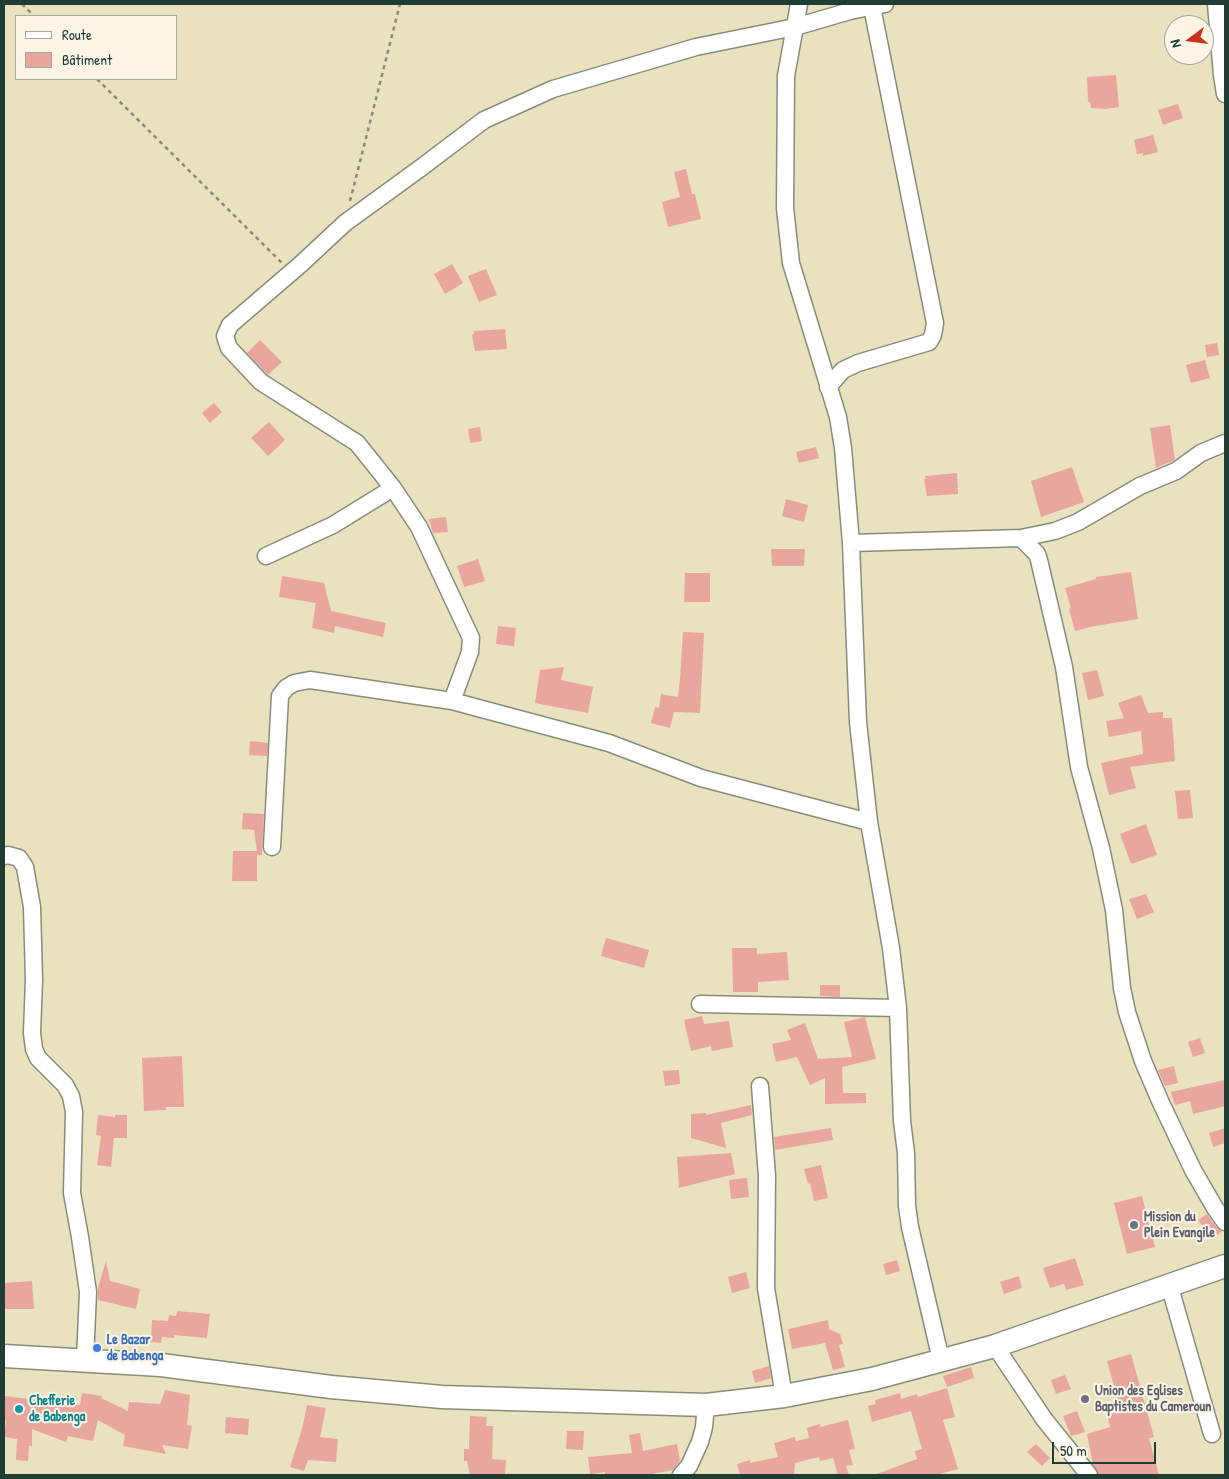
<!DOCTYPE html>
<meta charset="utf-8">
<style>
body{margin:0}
#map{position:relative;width:1229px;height:1479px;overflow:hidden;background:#eae1be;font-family:"Patrick Hand",sans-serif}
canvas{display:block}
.frame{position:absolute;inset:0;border:5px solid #1f3d34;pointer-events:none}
.legend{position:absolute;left:15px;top:15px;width:162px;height:65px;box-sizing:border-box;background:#fcf5e5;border:1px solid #a4ab9e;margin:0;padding:6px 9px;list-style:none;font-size:15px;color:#1f3d34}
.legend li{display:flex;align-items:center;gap:10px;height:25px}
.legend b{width:25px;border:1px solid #a4ab9e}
.north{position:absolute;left:1164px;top:15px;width:50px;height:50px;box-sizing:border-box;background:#fcf5e5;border:1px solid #a4ab9e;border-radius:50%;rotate:255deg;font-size:14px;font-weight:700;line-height:20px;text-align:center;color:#1f3d34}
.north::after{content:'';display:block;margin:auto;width:18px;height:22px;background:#c8321e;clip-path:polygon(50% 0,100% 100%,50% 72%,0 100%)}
.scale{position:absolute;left:1052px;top:1442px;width:104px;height:22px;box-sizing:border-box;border:2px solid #1f3d34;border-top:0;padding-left:6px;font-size:15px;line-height:18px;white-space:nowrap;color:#1f3d34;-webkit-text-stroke:4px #fcf5e5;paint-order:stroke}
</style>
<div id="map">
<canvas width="1229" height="1479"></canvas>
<div class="frame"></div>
<ul class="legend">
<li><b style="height:6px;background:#fff"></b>Route</li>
<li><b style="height:14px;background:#e8a69e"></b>Bâtiment</li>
</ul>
<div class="north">N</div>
<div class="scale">50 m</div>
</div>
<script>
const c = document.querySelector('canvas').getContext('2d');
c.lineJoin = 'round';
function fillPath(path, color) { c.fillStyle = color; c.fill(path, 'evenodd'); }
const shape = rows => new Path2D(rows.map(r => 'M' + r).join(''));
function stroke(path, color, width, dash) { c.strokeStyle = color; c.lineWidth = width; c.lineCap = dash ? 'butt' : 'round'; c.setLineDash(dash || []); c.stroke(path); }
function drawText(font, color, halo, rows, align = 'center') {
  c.font = font + ' "Patrick Hand",sans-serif'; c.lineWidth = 4; c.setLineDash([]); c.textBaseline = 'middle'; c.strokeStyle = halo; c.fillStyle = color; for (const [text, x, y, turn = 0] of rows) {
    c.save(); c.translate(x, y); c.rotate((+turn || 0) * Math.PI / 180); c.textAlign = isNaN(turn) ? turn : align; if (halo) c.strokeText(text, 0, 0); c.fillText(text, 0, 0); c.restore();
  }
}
const building = shape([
 [1116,75,1119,107,1106,109,1091,108,1090,102,1088,102,1087,77],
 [1178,104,1183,118,1163,125,1158,110],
 [1153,135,1158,152,1143,156,1143,153,1137,154,1134,140],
 [686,169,692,194,695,194,701,219,668,227,662,202,680,197,674,172],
 [452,264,463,283,445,294,434,274],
 [486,269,497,295,479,302,468,276],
 [505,329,507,349,475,351,472,335,474,334,474,331],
 [260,340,282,362,268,375,247,353],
 [1217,343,1219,355,1207,357,1205,345],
 [1205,360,1210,378,1191,383,1186,365],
 [214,403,222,412,210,423,202,413],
 [269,422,285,440,268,456,251,438],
 [1170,425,1175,460,1156,468,1150,428],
 [480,427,482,441,470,443,468,429],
 [816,447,819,458,799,463,796,452],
 [1072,467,1084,502,1041,517,1031,481],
 [957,473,958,494,927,496,924,479,926,479,925,476],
 [786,499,808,505,804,522,782,516],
 [446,517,448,532,433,533,429,519],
 [771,549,805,549,804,566,772,566],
 [478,559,485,581,464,587,457,566],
 [1131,572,1138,619,1095,626,1075,631,1069,609,1071,608,1065,588,1096,579,1096,577],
 [685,573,710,573,710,602,684,602],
 [282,576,324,583,331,611,386,623,383,637,335,626,334,633,312,628,316,603,279,597],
 [498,626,516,628,514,646,496,644],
 [683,632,704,633,700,713,674,712,670,728,651,723,655,707,659,708,661,694,678,697,680,679],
 [564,667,561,680,593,687,588,713,535,703,540,670],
 [1097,670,1104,696,1088,700,1082,673],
 [1141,695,1148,713,1163,712,1163,718,1172,718,1175,761,1130,767,1136,788,1109,795,1101,763,1143,754,1141,731,1109,737,1106,721,1124,718,1118,703],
 [250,741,268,743,267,756,249,755],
 [1190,790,1193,818,1178,819,1175,791],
 [243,813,264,814,262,855,257,855,257,853,257,881,232,881,233,851,257,851,254,830,242,829],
 [1146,824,1157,855,1131,864,1120,834],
 [1146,894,1154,912,1137,919,1129,899],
 [606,938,649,950,644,968,601,956],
 [732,948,757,948,757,954,787,952,789,980,758,982,758,992,733,992],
 [820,985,840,985,840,997,820,996],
 [702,1016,704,1024,729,1021,733,1047,712,1051,711,1046,691,1051,684,1020],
 [865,1017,876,1059,842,1067,843,1093,866,1093,866,1103,825,1104,825,1078,810,1085,797,1057,776,1062,772,1044,791,1040,787,1030,805,1023,818,1059,852,1057,844,1022],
 [1200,1038,1205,1053,1193,1057,1188,1042],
 [182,1056,184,1107,166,1107,166,1110,144,1111,142,1058],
 [1174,1066,1178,1083,1165,1086,1158,1070],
 [679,1070,680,1084,665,1086,663,1071],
 [1225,1080,1225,1106,1193,1114,1190,1101,1175,1105,1171,1092],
 [751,1105,752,1115,721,1123,726,1148,691,1138,691,1114,706,1113,706,1115],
 [98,1115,115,1117,115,1115,127,1115,127,1138,114,1138,111,1167,97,1165,101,1136,96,1135],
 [831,1128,833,1140,775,1150,774,1137],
 [1225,1128,1225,1143,1213,1147,1209,1133],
 [731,1153,735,1174,679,1188,677,1157],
 [821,1165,828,1198,814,1201,810,1183,808,1184,804,1169],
 [747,1178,749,1197,731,1199,729,1180],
 [1142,1196,1155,1247,1127,1254,1114,1203],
 [1207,1214,1217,1228,1222,1231,1213,1239,1198,1220],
 [1075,1258,1084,1285,1066,1290,1064,1284,1050,1288,1043,1268],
 [897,1260,900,1271,886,1275,883,1264],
 [106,1261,110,1281,140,1289,136,1309,98,1300,98,1288],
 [746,1272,750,1288,732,1293,728,1277],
 [1019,1276,1022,1288,1004,1294,1000,1282],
 [32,1281,34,1309,4,1309,4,1283],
 [177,1311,210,1314,207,1338,174,1335,174,1338,162,1337,161,1343,151,1342,152,1320,168,1321,169,1315,176,1316],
 [828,1320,829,1329,840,1334,843,1344,839,1345,845,1367,833,1370,825,1343,792,1349,788,1329],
 [1131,1354,1154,1437,1149,1438,1159,1475,1099,1475,1093,1464,1087,1434,1110,1427,1107,1414,1121,1411,1107,1361],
 [769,1366,771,1378,755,1383,752,1371],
 [971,1367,974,1378,947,1387,943,1376],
 [1065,1375,1071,1389,1056,1394,1051,1380],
 [947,1388,955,1417,943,1420,958,1469,935,1475,878,1475,877,1474,917,1459,915,1451,922,1449,911,1411,872,1422,868,1406,876,1404,875,1400,900,1393,901,1399,917,1394,918,1397],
 [165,1390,190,1395,187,1425,192,1426,188,1449,162,1445,166,1454,123,1446,125,1435,98,1420,93,1441,68,1436,66,1442,32,1429,32,1446,29,1446,28,1461,16,1460,17,1439,4,1437,6,1421,4,1420,4,1396,80,1405,82,1393,102,1396,101,1398,128,1411,129,1402,160,1404],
 [307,1405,326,1408,320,1437,338,1439,336,1462,308,1460,304,1471,290,1467,302,1429],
 [1077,1411,1085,1432,1071,1436,1063,1416],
 [470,1416,487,1417,486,1426,493,1426,492,1459,506,1460,505,1475,470,1475,467,1461,464,1461,464,1449,469,1449],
 [226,1417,249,1419,248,1435,225,1433],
 [848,1420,855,1449,849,1450,853,1465,846,1466,849,1475,838,1475,833,1458,820,1461,819,1457,795,1463,794,1475,740,1475,737,1464,750,1460,750,1463,778,1457,774,1443,795,1437,796,1441,809,1438,807,1428,820,1424,820,1427],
 [567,1431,584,1431,583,1450,566,1449],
 [640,1433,643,1451,677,1444,680,1461,673,1470,646,1475,605,1475,605,1472,590,1474,588,1457,632,1453,629,1435],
 [1036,1444,1050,1458,1042,1466,1027,1452]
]);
const path = shape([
 [22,4,34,16],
 [97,79,282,263],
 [350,201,400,4]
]);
const street = shape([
 [799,4,786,76,785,208,791,263,838,417,843,448,851,543,858,722,869,822,891,948,898,1008,902,1121,906,1153,907,1206,910,1227,941,1360],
 [1216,4,1222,75,1225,94],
 [828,387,843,370,858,363,929,342,933,335,935,323,872,7],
 [1021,538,1037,554,1039,560,1064,667,1079,767,1101,848,1114,910,1122,988,1127,1012,1143,1061,1161,1103,1193,1170,1215,1208,1225,1222],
 [851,543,1021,538,1055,531,1078,522,1140,486,1176,471,1201,453,1225,443],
 [266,556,333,525,393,488],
 [452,701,470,652,471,638,419,527,393,488,357,443,261,382,229,348,225,336,230,325,301,264,345,223,422,167,484,120,553,89,696,47,795,27,850,11,885,4],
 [272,847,280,696,286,688,294,683,310,680,452,701,609,743,701,778,869,822],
 [4,856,8,855,19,858,25,867,32,907,34,979,32,1033,34,1049,38,1058,65,1085,71,1096,74,1112,72,1193,80,1237,88,1292,85,1360],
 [700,1004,898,1008],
 [760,1086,767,1176,766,1288,784,1396],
 [1169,1284,1212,1434],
 [995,1346,1044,1419,1089,1475],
 [681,1475,689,1466,700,1442,704,1427,706,1405]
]);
const secondary = shape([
 [4,1356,161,1365,331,1387,442,1397,706,1405,784,1396,872,1379,995,1346,1225,1266]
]);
const markers = [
 [1134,1225,5,"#6b7280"],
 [97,1348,5,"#3f7fe0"],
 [1085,1399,5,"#6b7280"],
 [19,1409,5,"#0f9aa8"]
];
const worshipNames = [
 ["Mission du",1144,1217],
 ["Plein Evangile",1144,1233],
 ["Union des Eglises",1095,1391],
 ["Baptistes du Cameroun",1095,1407]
];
const shopNames = [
 ["Le Bazar",107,1340],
 ["de Babenga",107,1356]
];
const cultureNames = [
 ["Chefferie",29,1401],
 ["de Babenga",29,1417]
];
fillPath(building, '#e8a69e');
stroke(street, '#848f79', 19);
stroke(secondary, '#848f79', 25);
stroke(path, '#848f79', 2.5, [4, 4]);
stroke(street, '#fff', 16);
stroke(secondary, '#fff', 22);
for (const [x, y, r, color] of markers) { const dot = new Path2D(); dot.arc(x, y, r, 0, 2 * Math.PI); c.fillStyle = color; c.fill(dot); stroke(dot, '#fcf5e5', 2); }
drawText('bold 14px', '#5b616d', '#fcf5e5', worshipNames, 'left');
drawText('bold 14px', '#366cbe', '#fcf5e5', shopNames, 'left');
drawText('bold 14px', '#0d838f', '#fcf5e5', cultureNames, 'left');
</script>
